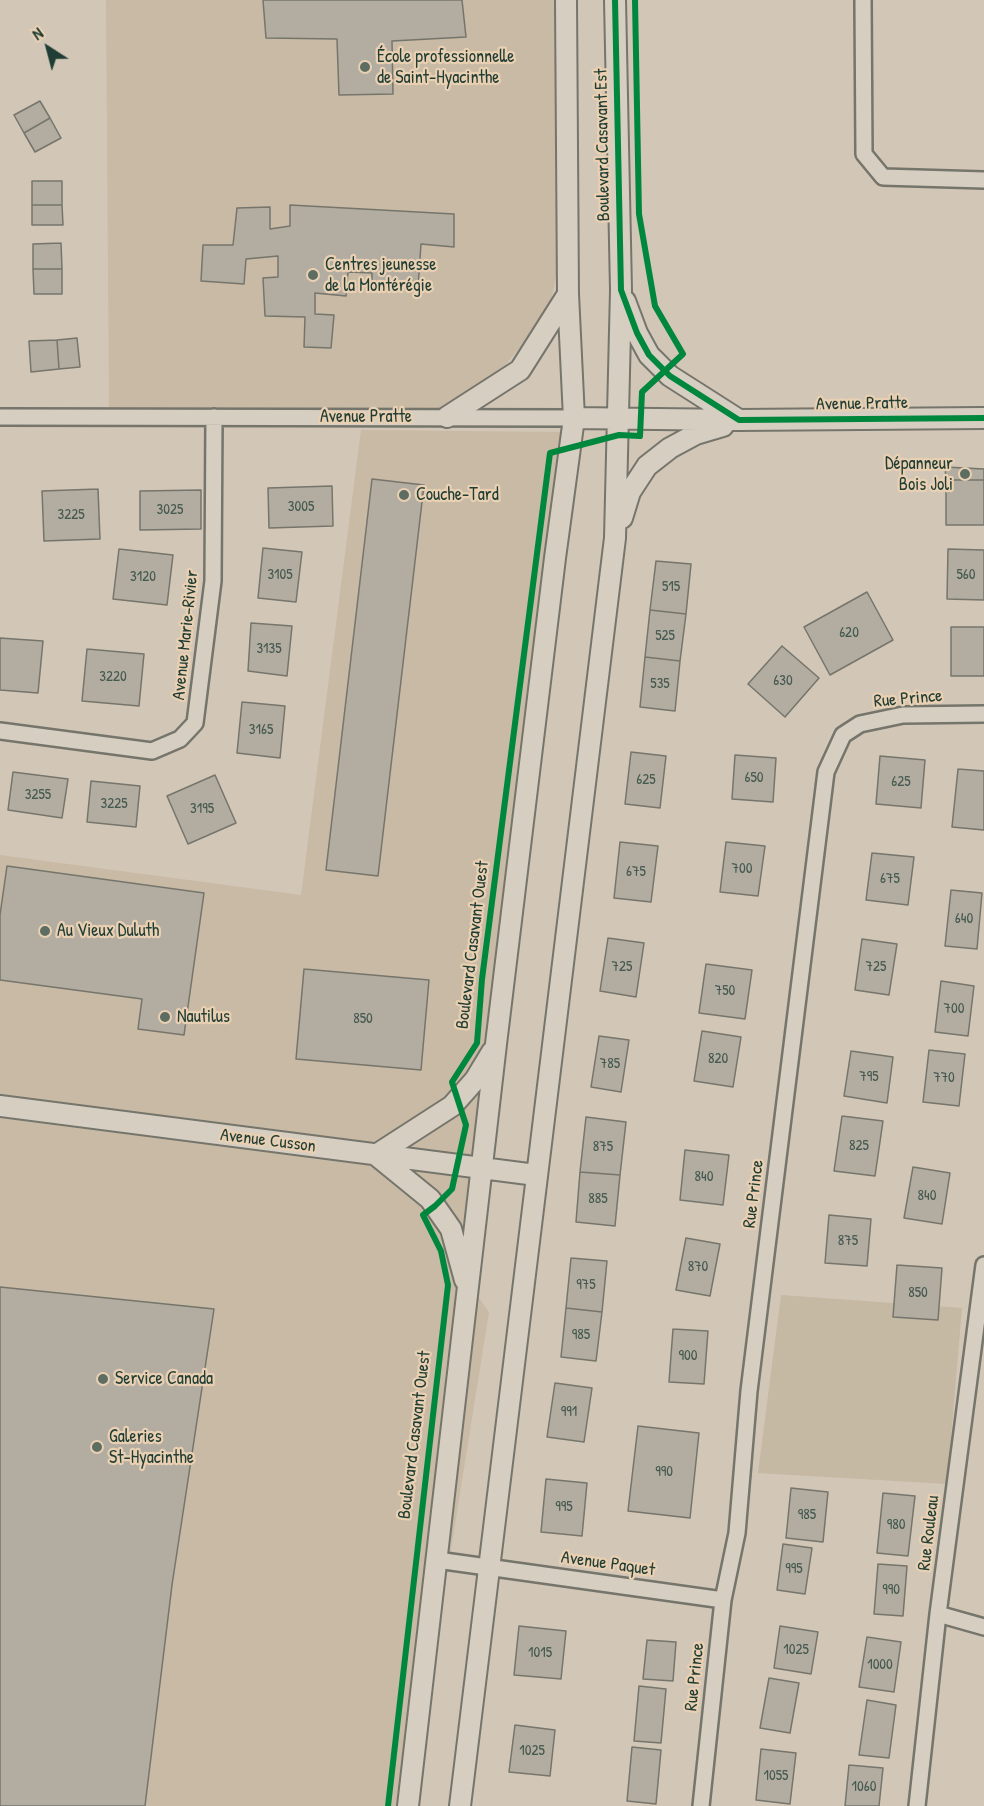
<!DOCTYPE html>
<meta charset="utf-8">
<style>
body{margin:0}
#map{position:relative;width:984px;height:1806px;overflow:hidden;background:#d2c6b6;font-family:"Patrick Hand",sans-serif}
canvas{display:block}
.north{position:absolute;left:18px;top:18px;width:60px;height:60px;-webkit-text-stroke:4px #ead0b2;paint-order:stroke;rotate:324deg;font-size:16px;font-weight:700;line-height:24px;text-align:center;color:#1f3d34}
.north::after{content:'';display:block;margin:auto;width:21px;height:27px;background:#1f3d34;clip-path:polygon(50% 0,100% 100%,50% 72%,0 100%)}
</style>
<div id="map">
<canvas width="984" height="1806"></canvas>
<div class="north">N</div>
</div>
<script>
const c = document.querySelector('canvas').getContext('2d');
c.lineJoin = 'round';
function fillPath(path, color) { c.fillStyle = color; c.fill(path, 'evenodd'); }
const shape = rows => new Path2D(rows.map(r => 'M' + r).join(''));
function stroke(path, color, width, dash) { c.strokeStyle = color; c.lineWidth = width; c.lineCap = dash ? 'butt' : 'round'; c.setLineDash(dash || []); c.stroke(path); }
function drawText(font, color, halo, rows, align = 'center') {
  c.font = font + ' "Patrick Hand",sans-serif'; c.lineWidth = 4.5; c.setLineDash([]); c.textBaseline = 'middle'; c.strokeStyle = halo; c.fillStyle = color; for (const [text, x, y, turn = 0] of rows) {
    c.save(); c.translate(x, y); c.rotate((+turn || 0) * Math.PI / 180); c.textAlign = isNaN(turn) ? turn : align; if (halo) c.strokeText(text, 0, 0); c.fillText(text, 0, 0); c.restore();
  }
}
const built = shape([
 [106,0,555,0,556,276,549,312,499,373,440,410,109,409],
 [361,430,561,432,458,1265,461,1273,489,1312,410,1806,0,1806,0,855,301,895]
]);
const green = shape([
 [781,1295,962,1308,947,1484,758,1473]
]);
const building = shape([
 [263,0,462,0,466,37,392,41,393,94,339,95,337,39,266,38,263,0],
 [40,101,50,118,24,133,14,115,40,101],
 [50,118,61,138,35,152,24,133,50,118],
 [32,181,62,181,62,205,32,205,32,181],
 [32,205,62,205,63,225,32,225,32,205],
 [290,205,454,214,454,247,421,244,418,287,372,283,372,273,348,272,346,296,315,293,315,314,334,315,331,348,304,347,305,317,265,316,263,278,278,277,278,256,246,259,244,284,201,281,203,245,233,245,237,208,270,207,270,229,290,226,290,205],
 [61,243,62,269,33,269,33,244,61,243],
 [33,269,62,269,62,294,34,294,33,269],
 [77,338,80,367,59,369,57,340,77,338],
 [57,340,59,369,31,372,29,341,57,340],
 [945,467,984,469,984,480,946,480,945,467],
 [372,479,424,485,378,876,326,870,372,479],
 [946,480,984,480,984,525,946,525,946,480],
 [332,486,333,526,269,528,268,488,332,486],
 [98,489,100,539,44,541,42,491,98,489],
 [201,490,201,529,140,530,140,491,201,490],
 [263,548,302,552,296,602,258,598,263,548],
 [119,549,173,555,167,605,113,599,119,549],
 [948,549,984,550,984,600,947,599,948,549],
 [656,561,691,564,686,614,650,610,656,561],
 [867,592,893,640,830,675,804,627,867,592],
 [650,610,686,614,680,661,645,657,650,610],
 [251,623,292,626,287,676,248,671,251,623],
 [951,627,984,627,984,676,951,676,951,627],
 [0,638,43,641,38,693,0,690,0,638],
 [782,646,819,678,785,717,748,684,782,646],
 [87,649,144,654,139,706,82,701,87,649],
 [645,657,680,661,675,711,640,707,645,657],
 [242,702,285,706,280,758,237,753,242,702],
 [631,752,666,756,660,808,625,804,631,752],
 [735,755,776,758,773,802,732,799,735,755],
 [880,756,925,760,921,808,876,804,880,756],
 [958,769,984,771,984,830,952,827,958,769],
 [13,772,68,779,62,818,8,810,13,772],
 [215,775,236,823,188,844,167,796,215,775],
 [91,781,140,786,136,827,87,822,91,781],
 [620,842,658,846,651,902,614,898,620,842],
 [726,842,765,846,758,896,720,892,726,842],
 [872,853,914,857,908,905,866,900,872,853],
 [7,866,204,893,184,1035,138,1029,142,999,0,980,0,915,7,866],
 [951,890,982,893,977,949,945,946,951,890],
 [608,938,644,943,636,997,600,991,608,938],
 [862,939,897,944,889,995,855,990,862,939],
 [706,964,752,970,745,1019,699,1013,706,964],
 [304,969,429,980,421,1070,296,1059,304,969],
 [941,981,974,986,968,1036,935,1032,941,981],
 [702,1031,741,1037,733,1087,694,1081,702,1031],
 [599,1036,629,1040,621,1092,591,1087,599,1036],
 [929,1050,965,1054,959,1106,923,1102,929,1050],
 [851,1051,893,1057,887,1103,844,1096,851,1051],
 [842,1116,883,1121,875,1176,834,1171,842,1116],
 [586,1117,626,1122,620,1175,580,1172,586,1117],
 [685,1150,729,1155,723,1205,680,1200,685,1150],
 [913,1167,950,1173,942,1224,904,1218,913,1167],
 [580,1172,620,1175,615,1226,576,1222,580,1172],
 [829,1215,871,1219,867,1266,825,1263,829,1215],
 [686,1238,720,1244,710,1296,676,1290,686,1238],
 [571,1258,607,1261,602,1312,566,1308,571,1258],
 [897,1265,942,1268,938,1320,893,1317,897,1265],
 [0,1287,214,1309,172,1585,145,1806,0,1806,0,1287],
 [566,1308,602,1312,596,1361,561,1357,566,1308],
 [673,1329,708,1331,704,1384,669,1382,673,1329],
 [555,1383,592,1388,584,1442,547,1437,555,1383],
 [638,1426,699,1433,690,1518,628,1511,638,1426],
 [546,1479,587,1483,582,1536,541,1532,546,1479],
 [791,1488,828,1492,823,1542,786,1538,791,1488],
 [883,1493,915,1496,908,1556,877,1553,883,1493],
 [783,1544,812,1548,805,1594,777,1590,783,1544],
 [878,1564,907,1566,903,1616,874,1614,878,1564],
 [519,1626,566,1631,561,1679,514,1675,519,1626],
 [780,1626,818,1632,811,1674,774,1668,780,1626],
 [867,1637,901,1642,894,1692,859,1687,867,1637],
 [647,1640,676,1642,673,1681,643,1679,647,1640],
 [769,1678,799,1683,790,1733,760,1728,769,1678],
 [639,1686,666,1689,661,1743,634,1741,639,1686],
 [867,1700,896,1705,889,1758,859,1755,867,1700],
 [515,1725,555,1730,550,1776,509,1772,515,1725],
 [632,1747,661,1750,656,1804,627,1801,632,1747],
 [761,1749,796,1753,790,1804,756,1800,761,1749],
 [849,1765,883,1768,879,1806,845,1806,849,1765]
]);
const minor = shape([
 [863,0,864,154,883,177,984,180],
 [0,417,574,418],
 [0,731,152,751,180,739,195,723,213,581,214,417],
 [437,1560,723,1600],
 [938,1614,984,1627],
 [701,1806,723,1600,737,1533,749,1391,826,772,843,735,860,724,903,715,984,714],
 [917,1806,938,1614,984,1265]
]);
const tertiary = shape([
 [625,301,637,333,649,355,670,376,739,420],
 [447,417,520,370,568,294],
 [574,418,739,420,984,418],
 [622,518,630,492,647,466,670,448,696,434,723,426],
 [0,1106,536,1175],
 [376,1155,430,1199,451,1229,465,1280],
 [376,1155,452,1106,475,1080,492,1052],
 [408,1806,496,1044,555,558,574,418,568,294,566,0],
 [460,1806,615,538,621,290,615,0]
]);
const cycleway = shape([
 [615,0,621,290,637,333,649,355,670,376,739,420,984,418],
 [388,1806,448,1285,441,1251,423,1215,435,1206,452,1189,466,1125,452,1082,477,1043,482,979,550,453,619,435,640,436,642,392,683,354,655,306,639,214,635,0]
]);
const markers = [
 [365,67,6,"#5e6d62"],
 [313,275,6,"#5e6d62"],
 [965,474,6,"#5e6d62"],
 [404,495,6,"#5e6d62"],
 [45,931,6,"#5e6d62"],
 [165,1017,6,"#5e6d62"],
 [103,1379,6,"#5e6d62"],
 [97,1447,6,"#5e6d62"]
];
const numberNames = [
 ["3005",301,507],
 ["3025",170,510],
 ["3225",71,515],
 ["3105",280,575],
 ["560",966,575],
 ["3120",143,577],
 ["515",671,587],
 ["620",849,633],
 ["525",665,636],
 ["3135",269,649],
 ["3220",113,677],
 ["630",783,681],
 ["535",660,684],
 ["3165",261,730],
 ["650",754,778],
 ["625",646,780],
 ["625",901,782],
 ["3255",38,795],
 ["3225",114,804],
 ["3195",202,809],
 ["700",742,869],
 ["675",636,872],
 ["675",890,879],
 ["640",964,919],
 ["725",622,967],
 ["725",876,967],
 ["750",725,991],
 ["700",954,1009],
 ["850",363,1019],
 ["820",718,1059],
 ["785",610,1064],
 ["795",869,1077],
 ["770",944,1078],
 ["825",859,1146],
 ["875",603,1147],
 ["840",704,1177],
 ["840",927,1196],
 ["885",598,1199],
 ["875",848,1241],
 ["870",698,1267],
 ["975",586,1285],
 ["850",918,1293],
 ["985",581,1335],
 ["900",688,1356],
 ["991",569,1412],
 ["990",664,1472],
 ["995",564,1507],
 ["985",807,1515],
 ["980",896,1525],
 ["995",794,1569],
 ["990",891,1590],
 ["1025",796,1650],
 ["1015",540,1653],
 ["1000",880,1665],
 ["1025",532,1751],
 ["1055",776,1776],
 ["1060",864,1787]
];
const poiNames = [
 ["École professionnelle",377,57],
 ["de Saint-Hyacinthe",377,78],
 ["Centres jeunesse",325,265],
 ["de la Montérégie",325,286],
 ["Dépanneur",953,464,"right"],
 ["Bois Joli",953,485,"right"],
 ["Couche-Tard",416,495],
 ["Au Vieux Duluth",57,931],
 ["Nautilus",177,1017],
 ["Service Canada",115,1379],
 ["Galeries",109,1437],
 ["St-Hyacinthe",109,1458]
];
const streetNames = [
 ["Boulevard Casavant Est",603,145,-91],
 ["Avenue Pratte",862,404,-1],
 ["Avenue Pratte",366,417],
 ["Avenue Marie-Rivier",186,635,-84],
 ["Rue Prince",908,699,-5],
 ["Boulevard Casavant Ouest",473,945,-83],
 ["Avenue Cusson",268,1141,7],
 ["Rue Prince",754,1194,-83],
 ["Boulevard Casavant Ouest",415,1435,-83],
 ["Rue Rouleau",929,1533,-83],
 ["Avenue Paquet",608,1564,8],
 ["Rue Prince",695,1677,-84]
];
fillPath(built, '#c8baa4');
fillPath(green, '#c5b9a3');
fillPath(building, '#b3aca1');
stroke(building, '#75756c', 1.5);
stroke(minor, '#75756c', 20);
stroke(tertiary, '#75756c', 24);
stroke(minor, '#d7cec2', 15);
stroke(tertiary, '#d7cec2', 20);
stroke(cycleway, '#00873e', 6);
for (const [x, y, r, color] of markers) { const dot = new Path2D(); dot.arc(x, y, r, 0, 2 * Math.PI); c.fillStyle = color; c.fill(dot); stroke(dot, '#ead0b2', 2); }
drawText('15px', '#44594f', null, numberNames);
drawText('18px', '#1f3d34', '#ead0b2', poiNames, 'left');
drawText('18px', '#1f3d34', '#ead0b2', streetNames);
</script>
